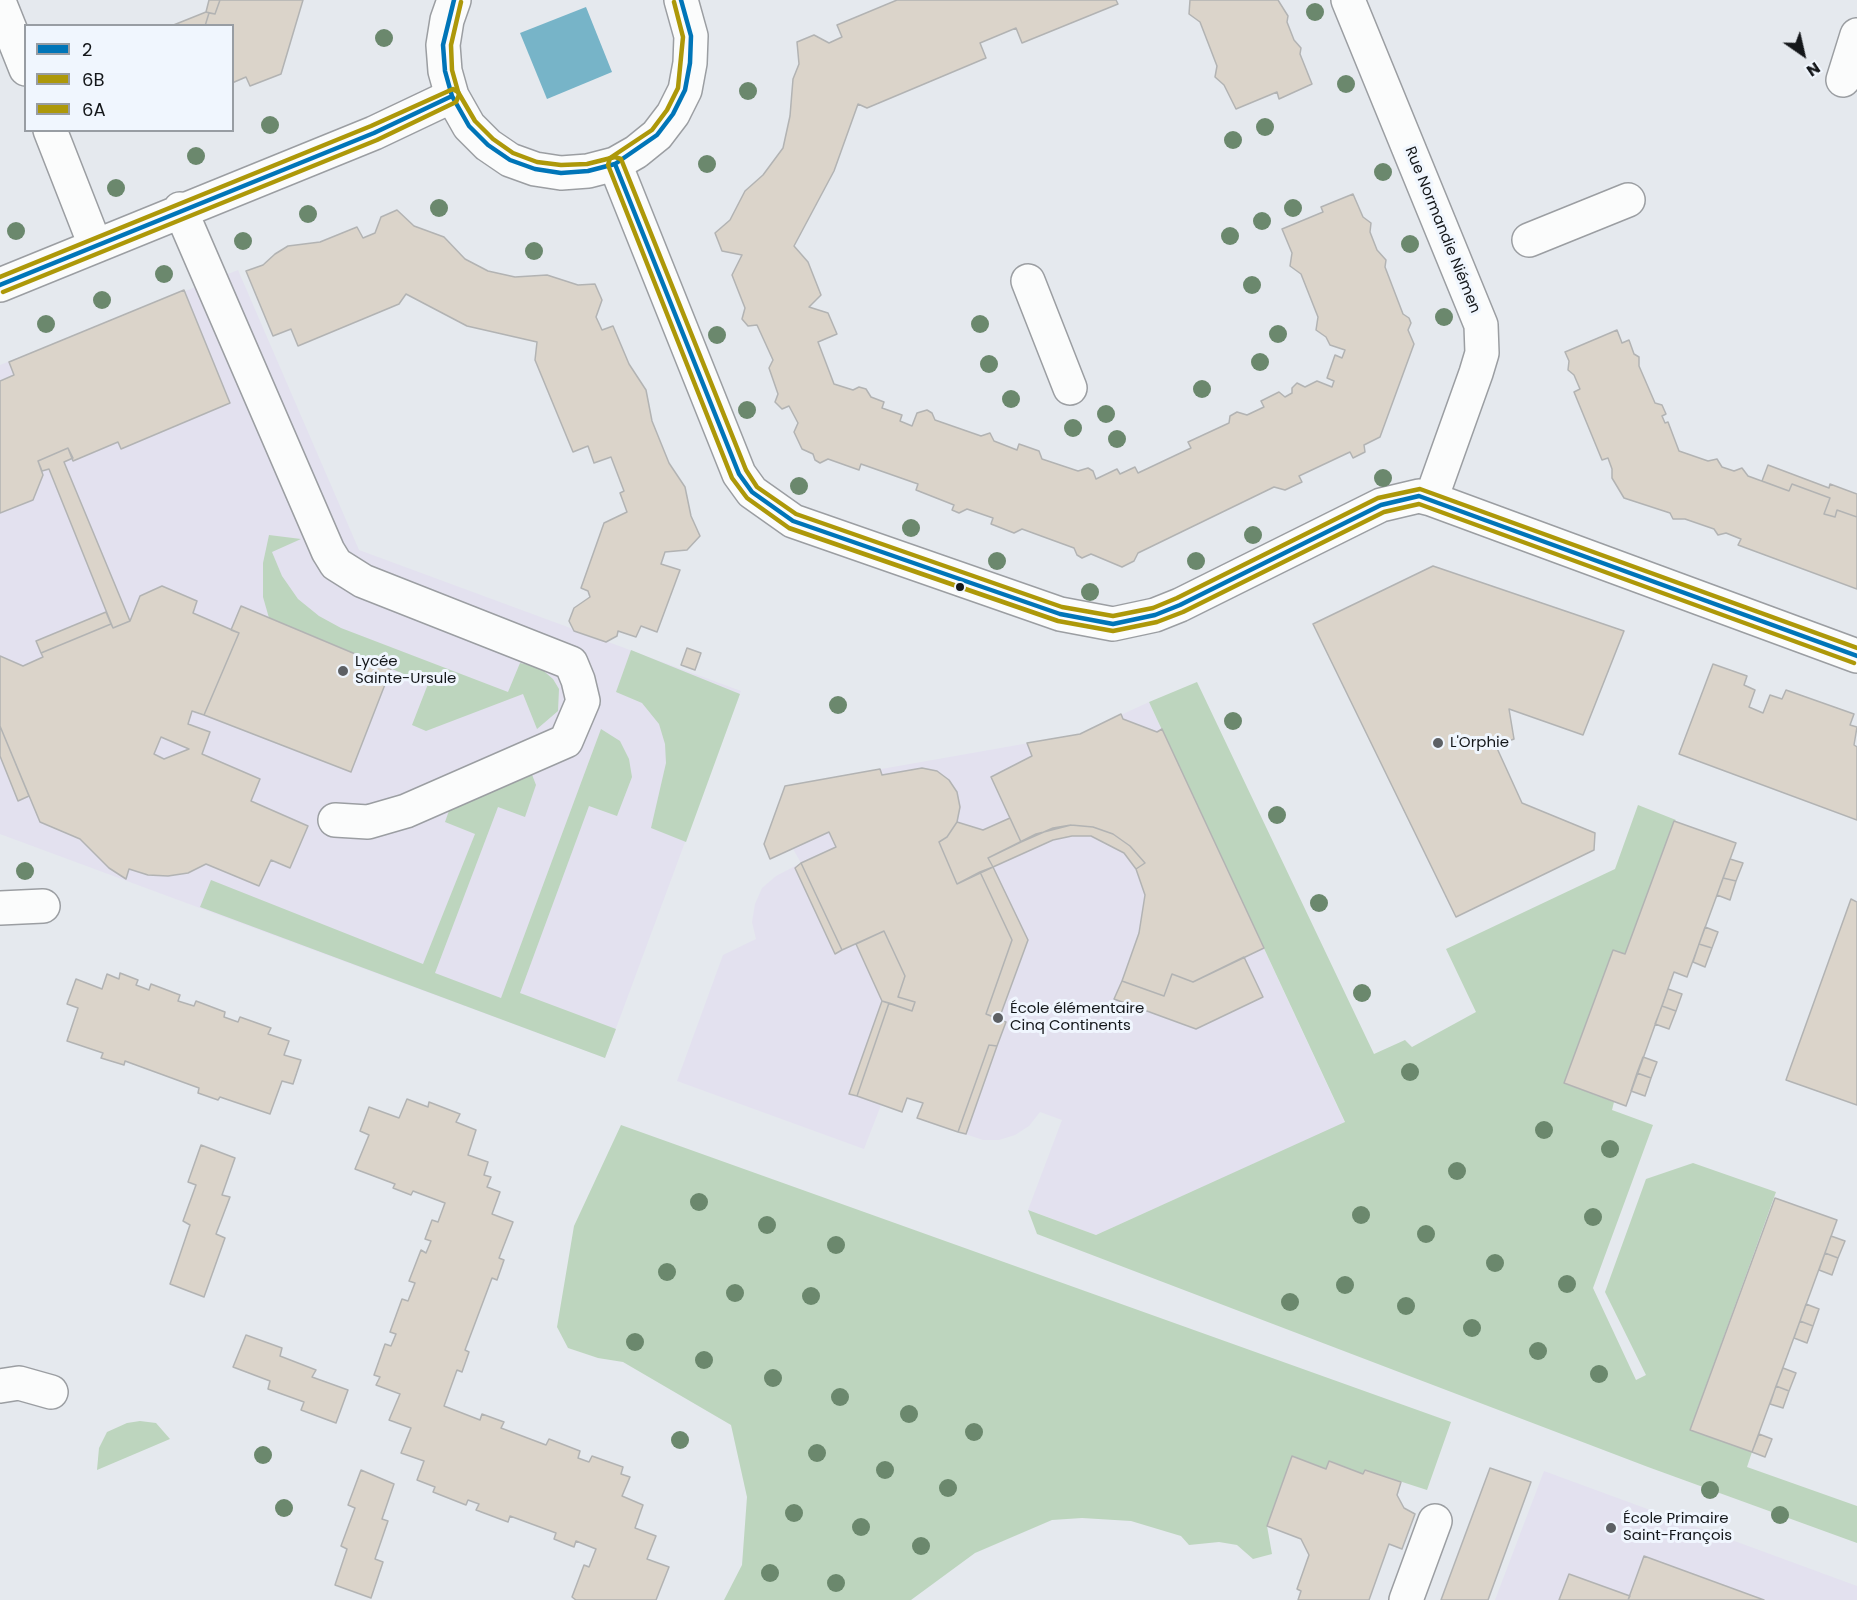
<!DOCTYPE html>
<meta charset="utf-8">
<style>
body{margin:0}
#map{position:relative;width:1857px;height:1600px;overflow:hidden;background:#e5e9ee;font-family:Poppins,sans-serif}
canvas{display:block}
.legend{position:absolute;left:24px;top:24px;width:210px;height:108px;box-sizing:border-box;background:#f0f6fe;border:2px solid #989da3;margin:0;padding:8px 10px;list-style:none;font-size:18px;color:#14171a}
.legend li{display:flex;align-items:center;gap:12px;height:30px}
.legend b{width:30px;border:2px solid #989da3}
.north{position:absolute;left:1773px;top:24px;width:60px;height:60px;-webkit-text-stroke:4px #f0f6fe;paint-order:stroke;rotate:146deg;font-size:16px;font-weight:700;line-height:24px;text-align:center;color:#14171a}
.north::after{content:'';display:block;margin:auto;width:21px;height:27px;background:#14171a;clip-path:polygon(50% 0,100% 100%,50% 72%,0 100%)}
</style>
<div id="map">
<canvas width="1857" height="1600"></canvas>
<ul class="legend">
<li><b style="height:8px;background:#0075b8"></b>2</li>
<li><b style="height:8px;background:#ad9809"></b>6B</li>
<li><b style="height:8px;background:#ad9809"></b>6A</li>
</ul>
<div class="north">N</div>
</div>
<script>
const c = document.querySelector('canvas').getContext('2d');
c.lineJoin = 'round';
function fillPath(path, color) { c.fillStyle = color; c.fill(path, 'evenodd'); }
const shape = rows => new Path2D(rows.map(r => 'M' + r).join(''));
function stroke(path, color, width, dash) { c.strokeStyle = color; c.lineWidth = width; c.lineCap = dash ? 'butt' : 'round'; c.setLineDash(dash || []); c.stroke(path); }
function drawText(font, color, halo, rows, align = 'center') {
  c.font = font + ' Poppins,sans-serif'; c.lineWidth = 6; c.setLineDash([]); c.textBaseline = 'middle'; c.strokeStyle = halo; c.fillStyle = color; for (const [text, x, y, turn = 0] of rows) {
    c.save(); c.translate(x, y); c.rotate((+turn || 0) * Math.PI / 180); c.textAlign = isNaN(turn) ? turn : align; if (halo) c.strokeText(text, 0, 0); c.fillText(text, 0, 0); c.restore();
  }
}
const education = shape([
 [238,270,359,550,741,691,605,1058,0,834,0,365],
 [1149,702,1345,1123,1096,1235,1028,1210,1062,1120,1040,1112,1029,1126,1015,1135,999,1140,983,1140,917,1118,923,1103,908,1098,902,1112,881,1105,864,1149,677,1081,723,955,756,939,752,922,755,904,762,888,776,876,801,863,793,849,770,859,764,844,785,786,1080,734],
 [1544,1471,1857,1586,1857,1600,1495,1600]
]);
const green = shape([
 [269,535,301,539,272,552,282,576,298,599,319,616,341,628,508,692,520,663,539,667,553,679,559,689,558,711,537,729,523,694,426,731,412,725,428,684,269,618,263,597,263,563],
 [631,650,740,694,686,842,651,828,666,763,665,744,659,724,642,703,616,692],
 [1197,682,1374,1054,1405,1040,1412,1047,1476,1012,1446,949,1615,869,1638,805,1676,820,1674,822,1625,954,1613,950,1564,1083,1614,1102,1612,1110,1653,1125,1593,1288,1636,1380,1646,1375,1605,1292,1646,1179,1693,1163,1776,1192,1690,1430,1752,1452,1747,1467,1857,1506,1857,1543,1648,1467,1037,1234,1028,1210,1096,1235,1345,1122,1149,702],
 [601,729,620,741,629,759,632,777,617,816,589,806,520,993,616,1029,605,1058,200,907,211,880,423,964,475,834,445,822,451,805,531,772,536,785,525,817,498,807,435,973,501,998],
 [621,1125,1451,1422,1427,1490,1365,1470,1363,1474,1326,1469,1292,1456,1267,1526,1272,1554,1253,1559,1237,1545,1219,1542,1189,1545,1181,1536,1131,1521,1082,1518,1052,1520,975,1553,911,1600,724,1600,742,1565,747,1497,731,1425,623,1362,598,1358,568,1348,557,1327,574,1226],
 [140,1421,156,1423,170,1439,97,1470,99,1448,107,1432,127,1423]
]);
const water = shape([
 [586,7,612,72,547,99,520,33]
]);
const building = shape([
 [209,0,220,0,215,14,206,12,209,0],
 [220,0,303,0,281,74,250,86,246,77,232,83,232,26,205,26,209,13,215,14,220,0],
 [897,0,1116,0,1118,4,1022,43,1016,28,980,43,986,58,867,108,858,104,834,171,794,246,808,262,821,295,809,307,828,313,837,334,818,342,834,384,853,390,859,387,866,389,871,397,884,402,882,408,902,415,900,421,912,426,917,413,927,410,932,413,935,420,981,436,990,433,994,441,1017,450,1019,444,1039,451,1042,459,1078,471,1088,468,1093,471,1096,479,1117,469,1120,474,1135,467,1138,473,1191,448,1188,442,1229,423,1230,416,1237,412,1247,415,1264,407,1261,401,1279,392,1285,397,1292,393,1292,388,1297,383,1305,387,1317,381,1332,387,1334,381,1327,378,1335,355,1342,358,1345,350,1330,345,1326,337,1316,330,1318,317,1301,274,1290,266,1292,253,1282,229,1323,212,1321,207,1353,194,1363,217,1371,223,1370,232,1377,250,1386,260,1385,267,1403,314,1409,318,1411,323,1408,330,1414,344,1380,437,1364,445,1365,452,1353,458,1350,452,1299,476,1302,482,1285,490,1274,487,1138,553,1134,561,1122,567,1091,554,1082,558,1077,555,1074,548,1022,529,1014,533,991,524,993,518,967,509,959,513,952,510,954,505,916,490,918,484,861,464,859,470,828,459,820,463,815,460,813,454,802,449,794,432,798,423,789,406,782,409,775,402,778,394,769,368,773,360,757,325,748,326,742,319,745,308,732,275,742,255,722,251,715,233,730,220,745,191,763,175,783,148,790,116,793,79,799,64,797,42,814,35,829,43,842,37,837,25,897,0],
 [1190,0,1278,0,1288,16,1287,22,1294,40,1301,48,1300,54,1312,84,1279,99,1277,92,1236,109,1224,85,1215,77,1217,66,1200,22,1189,14,1190,0],
 [206,12,209,13,205,26,171,26,206,12],
 [397,210,414,226,444,237,465,259,488,271,515,277,547,275,578,285,595,284,602,300,596,317,602,330,613,326,629,364,646,390,652,421,669,463,685,487,691,516,700,536,687,550,665,552,661,564,680,570,657,632,641,626,636,637,618,631,617,636,606,642,574,631,569,621,574,608,590,597,588,591,581,588,604,523,627,512,620,493,624,491,611,457,594,463,588,446,573,452,535,360,537,342,467,326,406,294,399,304,298,346,291,329,273,336,246,271,263,265,275,254,288,246,320,242,357,227,363,238,375,233,381,217,397,210],
 [184,290,230,403,121,449,118,442,73,461,68,448,38,461,43,475,33,500,0,513,0,381,14,375,9,362,184,290],
 [1617,330,1622,343,1629,340,1634,354,1639,357,1639,366,1655,403,1662,405,1666,414,1662,416,1665,423,1668,422,1679,451,1708,461,1717,459,1722,467,1734,471,1742,468,1748,476,1789,491,1792,484,1830,498,1824,514,1835,517,1837,510,1857,517,1857,589,1738,545,1741,539,1726,533,1718,535,1714,529,1685,519,1673,519,1670,513,1624,498,1612,478,1612,469,1608,458,1602,460,1574,392,1580,389,1574,375,1568,370,1569,361,1565,352,1617,330],
 [68,448,73,458,64,462,130,621,113,628,49,469,42,471,38,461,68,448],
 [1768,465,1829,488,1830,484,1857,494,1857,517,1837,510,1835,517,1824,514,1830,498,1792,484,1789,491,1762,481,1768,465],
 [1433,566,1624,631,1583,735,1509,709,1514,739,1496,746,1522,803,1595,833,1594,850,1456,917,1313,624,1433,566],
 [162,586,197,601,193,613,239,633,204,715,192,711,188,724,210,732,202,754,260,779,251,801,308,826,290,868,271,860,259,886,206,864,188,873,168,876,148,875,129,869,126,879,109,868,80,839,40,822,0,726,0,656,23,666,43,657,41,653,111,624,113,628,130,621,140,596,162,586],
 [161,737,189,749,164,759,154,754,161,737],
 [241,606,391,669,351,772,204,715,239,633,231,630,241,606],
 [106,612,111,624,41,653,36,641,106,612],
 [687,648,701,653,695,670,681,665,687,648],
 [1713,664,1747,676,1744,685,1755,690,1749,707,1763,713,1770,695,1782,699,1786,690,1854,714,1850,725,1857,727,1854,745,1857,747,1857,820,1679,754,1713,664],
 [1121,714,1123,719,1157,732,1162,729,1264,948,1193,982,1172,974,1164,996,1122,981,1139,933,1145,895,1136,869,1145,863,1130,846,1113,834,1093,827,1071,825,1053,828,1021,842,991,777,1032,756,1027,743,1080,734,1121,714],
 [0,726,29,796,18,801,0,756,0,726],
 [922,768,937,771,949,780,957,792,960,807,957,822,947,837,939,842,957,884,980,872,1012,940,986,1014,1006,1022,997,1046,989,1045,958,1132,917,1118,923,1103,907,1098,902,1112,857,1096,889,1003,912,1011,915,1002,898,997,905,976,884,931,842,950,801,863,836,847,829,832,770,859,764,844,785,786,880,769,882,775,922,768],
 [1010,818,1021,842,988,858,993,867,957,884,939,842,947,837,957,822,983,830,1010,818],
 [1674,821,1736,843,1687,977,1674,972,1626,1106,1564,1083,1613,950,1625,954,1674,821],
 [1071,825,1093,827,1113,834,1130,846,1145,863,1136,869,1124,853,1091,836,1072,836,1053,840,993,867,988,858,1036,834,1071,825],
 [1730,859,1743,863,1736,881,1723,878,1730,859],
 [801,863,842,950,835,954,795,868,801,863],
 [993,867,1028,940,999,1019,986,1014,1012,940,980,872,993,867],
 [1723,878,1736,881,1730,900,1717,895,1723,878],
 [1851,899,1857,902,1857,1105,1786,1080,1851,899],
 [1705,927,1718,932,1712,948,1699,944,1705,927],
 [884,931,905,976,898,997,915,1002,912,1011,882,1001,856,944,884,931],
 [1699,944,1712,948,1705,967,1693,962,1699,944],
 [1244,957,1263,997,1196,1029,1114,999,1122,981,1164,996,1172,974,1193,982,1244,957],
 [120,973,138,980,136,985,149,990,151,984,180,995,178,1001,194,1006,196,1001,225,1012,224,1017,238,1022,240,1017,271,1028,268,1034,289,1041,284,1055,301,1060,293,1084,282,1081,270,1114,220,1097,218,1100,198,1093,199,1088,125,1061,124,1065,101,1058,103,1053,67,1041,78,1008,67,1004,76,979,102,989,107,974,119,979,120,973],
 [1668,989,1682,994,1676,1011,1662,1006,1668,989],
 [882,1001,889,1003,857,1096,849,1094,882,1001],
 [1662,1006,1676,1011,1669,1029,1655,1024,1662,1006],
 [989,1045,997,1046,966,1134,958,1132,989,1045],
 [1643,1057,1657,1062,1651,1078,1637,1073,1643,1057],
 [1637,1073,1651,1078,1645,1096,1631,1091,1637,1073],
 [407,1099,428,1107,429,1102,460,1114,456,1122,476,1130,468,1155,488,1162,484,1175,491,1177,487,1187,500,1192,492,1214,513,1222,499,1258,504,1260,497,1280,492,1278,465,1350,469,1352,462,1372,457,1370,444,1406,480,1420,482,1414,504,1422,501,1428,546,1445,549,1439,580,1451,578,1458,589,1462,592,1456,623,1467,621,1474,630,1477,622,1496,643,1505,635,1528,656,1536,647,1559,669,1567,656,1600,576,1600,572,1597,584,1565,589,1567,596,1549,576,1541,574,1547,554,1539,556,1533,510,1516,508,1522,476,1510,479,1504,468,1500,466,1505,433,1492,435,1487,417,1480,424,1461,401,1453,411,1428,389,1420,400,1394,376,1385,380,1377,374,1375,385,1344,391,1346,396,1334,390,1332,402,1299,408,1301,415,1283,409,1281,421,1250,426,1253,431,1241,425,1239,432,1220,438,1222,445,1203,413,1191,411,1195,393,1188,395,1184,355,1169,369,1135,360,1131,369,1107,399,1118,407,1099],
 [201,1145,235,1158,222,1195,230,1197,216,1234,225,1238,204,1297,170,1284,190,1225,183,1221,196,1185,188,1182,201,1145],
 [1775,1198,1837,1220,1752,1452,1690,1430,1775,1198],
 [1831,1236,1845,1241,1838,1258,1825,1253,1831,1236],
 [1825,1253,1838,1258,1832,1275,1819,1270,1825,1253],
 [1806,1304,1819,1309,1813,1326,1800,1321,1806,1304],
 [1800,1321,1813,1326,1807,1343,1794,1338,1800,1321],
 [246,1335,282,1348,280,1356,316,1370,312,1377,348,1390,336,1423,301,1410,304,1402,268,1389,270,1381,233,1367,246,1335],
 [1783,1368,1796,1373,1789,1391,1776,1386,1783,1368],
 [1776,1386,1789,1391,1783,1408,1770,1404,1776,1386],
 [1759,1434,1772,1439,1765,1457,1752,1452,1759,1434],
 [1292,1456,1326,1469,1329,1461,1363,1474,1365,1470,1401,1482,1397,1495,1404,1508,1415,1514,1402,1549,1389,1544,1369,1600,1298,1600,1301,1591,1297,1589,1309,1555,1301,1539,1267,1526,1292,1456],
 [1490,1468,1531,1482,1488,1600,1441,1600,1490,1468],
 [361,1470,394,1484,382,1519,388,1521,375,1559,383,1562,371,1598,335,1585,347,1549,341,1546,355,1508,348,1505,361,1470],
 [1644,1556,1764,1600,1628,1600,1644,1556],
 [1569,1574,1630,1596,1628,1600,1559,1600,1569,1574]
]);
const minor = shape([
 [454,0,447,20,443,45,445,71,452,96,469,126,488,145,510,160,535,169,561,173,588,171,615,164,636,152,657,135,673,114,685,90,690,63,691,36,681,0],
 [1348,0,1481,325,1482,353,1476,373,1431,499],
 [0,4,26,69],
 [1843,80,1857,35],
 [50,130,95,245],
 [615,164,739,474,752,492,793,521,1060,614,1113,624,1155,615,1180,605,1381,505,1419,496,1431,499,1857,656],
 [180,209,328,551,336,564,363,581,571,663,578,680,583,701,566,741,406,811,368,822,335,820],
 [1529,240,1628,200],
 [1028,281,1070,388],
 [0,285,374,133,452,96],
 [0,908,43,906],
 [0,1386,19,1383,51,1392],
 [1406,1600,1435,1521]
]);
const bus1 = shape([
 [454,0,443,45,445,71,452,96,469,126,488,145,510,160,535,169,561,173,588,171,615,164,657,135,673,114,685,90,690,63,691,36,681,0],
 [615,164,739,474,752,492,793,521,1060,614,1113,624,1155,615,1180,605,1381,505,1419,496,1857,656],
 [0,285,374,133,452,96]
]);
const bus2 = shape([
 [674,2,683,37,678,88,667,110,652,130,610,158,608,165,732,478,747,498,789,528,1058,621,1113,631,1157,622,1183,612,1384,512,1419,504,1854,663],
 [3,292,377,140,456,102,459,95,452,70,451,45,461,2]
]);
const bus3 = shape([
 [0,277,371,126,453,89,458,92,475,121,493,139,513,153,537,162,561,165,587,164,615,157,621,159,746,470,757,487,796,514,1062,607,1113,616,1153,608,1177,598,1378,498,1420,489,1857,648]
]);
const trees = [
 [1315,12],
 [384,38],
 [1346,84],
 [748,91],
 [270,125],
 [1265,127],
 [1233,140],
 [196,156],
 [707,164],
 [1383,172],
 [116,188],
 [439,208],
 [1293,208],
 [308,214],
 [1262,221],
 [16,231],
 [1230,236],
 [243,241],
 [1410,244],
 [534,251],
 [164,274],
 [1252,285],
 [102,300],
 [1444,317],
 [46,324],
 [980,324],
 [1278,334],
 [717,335],
 [1260,362],
 [989,364],
 [1202,389],
 [1011,399],
 [747,410],
 [1106,414],
 [1073,428],
 [1117,439],
 [1383,478],
 [799,486],
 [911,528],
 [1253,535],
 [997,561],
 [1196,561],
 [1090,592],
 [838,705],
 [1233,721],
 [1277,815],
 [25,871],
 [1319,903],
 [1362,993],
 [1410,1072],
 [1544,1130],
 [1610,1149],
 [1457,1171],
 [699,1202],
 [1361,1215],
 [1593,1217],
 [767,1225],
 [1426,1234],
 [836,1245],
 [1495,1263],
 [667,1272],
 [1567,1284],
 [1345,1285],
 [735,1293],
 [811,1296],
 [1290,1302],
 [1406,1306],
 [1472,1328],
 [635,1342],
 [1538,1351],
 [704,1360],
 [1599,1374],
 [773,1378],
 [840,1397],
 [909,1414],
 [974,1432],
 [680,1440],
 [817,1453],
 [263,1455],
 [885,1470],
 [948,1488],
 [1710,1490],
 [284,1508],
 [794,1513],
 [1780,1515],
 [861,1527],
 [921,1546],
 [770,1573],
 [836,1583]
];
const markers = [
 [960,587,5,"#14171a"],
 [343,671,6,"#5d6064"],
 [1438,743,6,"#5d6064"],
 [998,1018,6,"#5d6064"],
 [1611,1528,6,"#5d6064"]
];
const streetNames = [
 ["Rue Normandie Niémen",1442,230,68]
];
const poiNames = [
 ["Lycée",355,662],
 ["Sainte-Ursule",355,679],
 ["L'Orphie",1450,743],
 ["École élémentaire",1010,1009],
 ["Cinq Continents",1010,1026],
 ["École Primaire",1623,1519],
 ["Saint-François",1623,1536]
];
fillPath(education, '#e3e1ef');
fillPath(green, '#bdd5be');
fillPath(water, '#77b4c8');
fillPath(building, '#dbd4ca');
stroke(building, '#b2b3b3', 1.5);
stroke(minor, '#9b9ea2', 36);
stroke(minor, '#fbfcfc', 33);
stroke(bus1, '#0075b8', 4.5);
stroke(bus2, '#ad9809', 4.5);
stroke(bus3, '#ad9809', 4.5);
c.fillStyle = '#6b886d';
for (const [x, y] of trees) { c.beginPath(); c.arc(x, y, 9, 0, 2 * Math.PI); c.fill(); }
for (const [x, y, r, color] of markers) { const dot = new Path2D(); dot.arc(x, y, r, 0, 2 * Math.PI); c.fillStyle = color; c.fill(dot); stroke(dot, '#f0f6fe', 2); }
drawText('15px', '#14171a', '#f0f6fe', streetNames);
drawText('15px', '#14171a', '#f0f6fe', poiNames, 'left');
</script>
